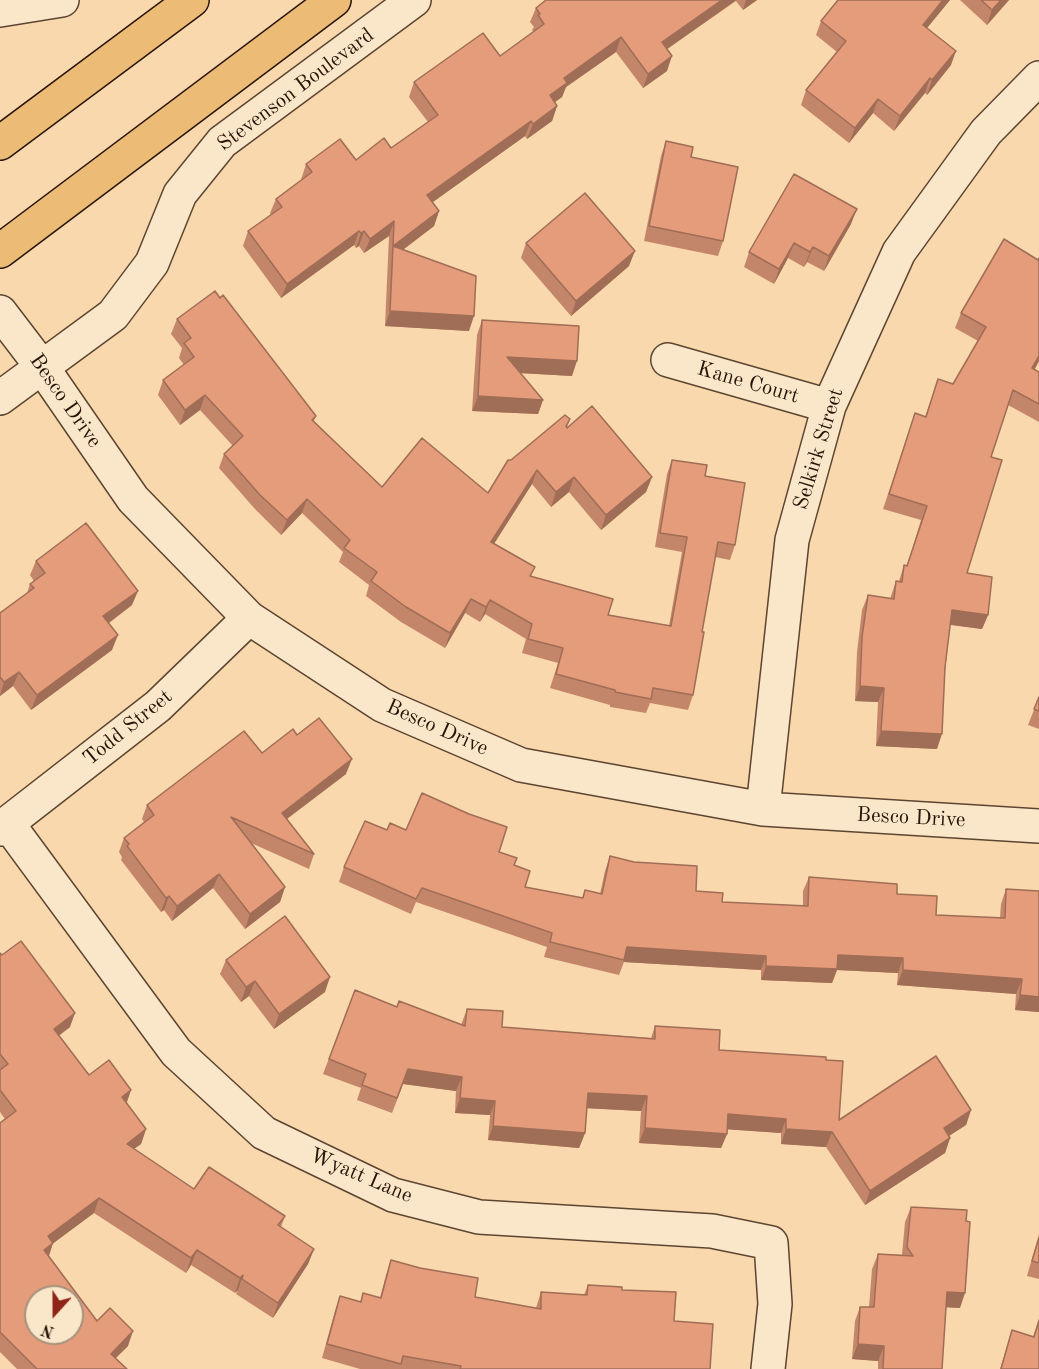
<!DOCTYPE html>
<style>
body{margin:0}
#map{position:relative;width:1039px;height:1369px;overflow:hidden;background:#f8d8ac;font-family:"Old Standard TT",serif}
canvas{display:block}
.north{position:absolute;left:24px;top:1285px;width:60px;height:60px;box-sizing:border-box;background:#fae6c9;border:2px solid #a6927c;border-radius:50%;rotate:201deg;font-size:16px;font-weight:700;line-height:24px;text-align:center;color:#281408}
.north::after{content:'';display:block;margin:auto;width:21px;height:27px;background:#8f2418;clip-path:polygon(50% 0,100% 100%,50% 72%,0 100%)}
</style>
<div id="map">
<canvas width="1039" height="1369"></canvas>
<div class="north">N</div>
</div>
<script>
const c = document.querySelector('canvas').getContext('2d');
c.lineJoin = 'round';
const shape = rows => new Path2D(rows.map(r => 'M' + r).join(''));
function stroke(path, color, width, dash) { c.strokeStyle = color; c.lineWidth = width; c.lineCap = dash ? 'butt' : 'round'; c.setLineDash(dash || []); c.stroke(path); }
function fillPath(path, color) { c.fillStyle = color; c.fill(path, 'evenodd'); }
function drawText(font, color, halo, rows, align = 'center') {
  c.font = font + ' "Old Standard TT",serif'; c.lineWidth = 4.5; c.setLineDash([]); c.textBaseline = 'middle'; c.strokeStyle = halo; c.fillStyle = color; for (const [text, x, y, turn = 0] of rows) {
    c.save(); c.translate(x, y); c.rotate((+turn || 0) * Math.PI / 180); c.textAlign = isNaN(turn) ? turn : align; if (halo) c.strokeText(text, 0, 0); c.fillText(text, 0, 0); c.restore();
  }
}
const minor = shape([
 [0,10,62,0],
 [0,312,42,367,133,499,249,618,382,705,521,765,763,809,1039,826],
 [668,360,829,406],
 [0,398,113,315,152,263,180,194,222,142,414,0],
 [763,809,792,540,829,406,899,252,986,132,1039,78],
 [8,824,176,1052,264,1133,393,1195,479,1217,712,1231,771,1243,775,1304,768,1369],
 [0,829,158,706,249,618]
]);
const primary = shape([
 [0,143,192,0],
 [0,251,334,0]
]);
const wall = shape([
 [546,0,757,0,743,10,736,1,667,49,667,71,643,88,616,52,566,87,562,97,555,102,557,106,552,121,527,139,525,136,432,202,439,211,434,226,403,250,469,331,385,326,389,236,364,253,359,246,356,248,354,245,281,298,243,246,248,231,271,215,270,213,276,199,301,180,306,164,356,160,391,148,428,122,409,97,414,82,500,56,534,32,532,30,534,27,530,22,536,8],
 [838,0,950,0,927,28,951,65,927,95,925,93,894,131,873,113,849,143,801,105,806,90,837,52,816,35,821,21],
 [960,0,1009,0,987,25],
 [666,141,691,157,723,241,718,256,644,241,661,156],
 [851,224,824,271,807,262,804,267,788,258,774,284,744,267,749,252],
 [526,243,629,266,571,316,521,258],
 [1039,258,1039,361,1035,369,1039,372,1039,422,1008,405,991,457,967,573,988,615,982,629,950,625,937,749,876,746,878,702,855,701,857,652,862,610,868,595,890,599,896,581,899,581,904,565,907,566,921,520,883,509,910,428,925,417,938,379,953,384,978,341,955,328,961,313,1038,260],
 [177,319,316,416,314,421,382,487,488,493,511,460,570,419,567,428,652,477,646,492,601,530,569,492,551,507,532,484,494,544,535,567,531,576,608,615,669,626,682,552,655,547,667,474,672,460,705,476,735,545,730,560,715,557,702,632,693,695,688,710,650,703,646,713,610,707,610,705,550,688,558,663,522,653,526,639,485,614,480,622,465,613,445,648,401,622,366,596,369,585,339,562,343,552,302,513,281,535,255,509,219,468,224,454,233,446,200,410,180,425,158,395,163,380,184,365,179,358,182,348,171,334],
 [482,320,572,376,520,373,543,400,538,414,472,411,477,335],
 [36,561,132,605,109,623,112,650,31,710,13,686,0,696,0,613,27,593,30,584,34,581,30,575],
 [1039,697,1039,729,1028,725],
 [297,735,346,774,287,819,314,854,309,869,251,843,285,887,280,902,245,929,213,888,172,921,164,910,161,912,121,860,122,857,119,852,124,838,144,822,142,819,147,805,262,753],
 [387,830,406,830,499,852,514,865,525,887,582,898,585,890,600,894,605,871,610,856,722,902,803,906,803,891,809,877,897,894,936,915,1000,918,1001,904,1006,889,1039,891,1039,1012,1015,1010,1016,994,897,985,898,973,837,970,832,983,761,980,761,970,624,962,619,975,544,957,547,947,416,902,411,914,339,882,344,867],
 [0,953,70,1027,59,1036,89,1075,131,1090,126,1102,146,1129,141,1144,134,1149,194,1189,285,1216,281,1227,314,1249,308,1264,273,1318,236,1294,238,1290,235,1293,191,1265,186,1273,94,1213,53,1243,49,1256,97,1321,128,1346,116,1358,127,1369,17,1369,0,1352,0,1123,5,1119,0,1112],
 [226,960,325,992,274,1029,249,996,241,1002,220,974],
 [355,990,397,1007,461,1025,467,1009,502,1027,651,1038,655,1026,719,1050,826,1060,839,1120,971,1110,966,1125,949,1136,950,1138,945,1153,865,1205,826,1147,781,1144,781,1133,727,1129,727,1134,721,1148,639,1143,641,1111,586,1108,585,1133,579,1148,488,1140,490,1115,455,1113,456,1091,403,1084,392,1113,357,1100,361,1088,323,1074],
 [911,1207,960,1308,946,1307,942,1369,878,1369,878,1361,852,1359,855,1321,860,1307,869,1307,872,1269,878,1254,902,1255,905,1222],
 [1039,1234,1039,1279,1027,1276],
 [391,1260,475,1297,536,1308,541,1292,584,1295,588,1285,622,1290,674,1321,710,1369,360,1369,322,1358,335,1311,340,1296,360,1302,363,1293,380,1298,386,1275],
 [1039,1318,1039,1369,1000,1369,1012,1330,1033,1337]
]);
const shadedWall = shape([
 [722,0,736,0,656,57,662,42],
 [746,0,757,0,743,10],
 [943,0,950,0,918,39,923,25],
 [1001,0,1009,0,987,25,992,10],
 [621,37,616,52,566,87,562,97,544,110,550,95,564,78],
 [956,51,951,65,927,95,932,80],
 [672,56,667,71,643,88,648,74],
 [930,78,925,93,894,131,900,116],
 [878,99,873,113,849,143,855,128],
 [557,106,552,121,527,139,533,124],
 [531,121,525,136,422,210,427,195],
 [857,209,851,224,824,271,829,256],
 [439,211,434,226,393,257,393,246],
 [394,221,389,236,364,253,370,239],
 [359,231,354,245,281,298,287,284],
 [364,231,359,246,356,248,361,233],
 [794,243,788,258,774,284,779,269],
 [813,247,807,262,804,267,810,252],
 [635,251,629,266,571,316,576,301],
 [390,311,474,316,469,331,385,326],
 [1039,356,1039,361,1027,382,1032,368],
 [507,357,577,361,572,376,501,372],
 [205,395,200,410,180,425,185,410],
 [478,396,543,400,538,414,472,411],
 [537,470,532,484,486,556,491,542],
 [574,477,569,492,551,507,556,492],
 [652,477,646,492,601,530,606,515],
 [307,499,302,513,281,535,287,520],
 [138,591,132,605,98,631,103,616],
 [471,599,465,613,445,648,450,633],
 [490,600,485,614,480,622,486,607],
 [952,610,988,615,982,629,946,624],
 [118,635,112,650,31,710,37,695],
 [19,672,13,686,0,696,4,682],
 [860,686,884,688,878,702,855,701],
 [881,731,942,734,937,749,876,746],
 [352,759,346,774,276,827,282,813],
 [219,874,213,888,172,921,177,906],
 [285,887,280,902,245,929,250,914],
 [169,896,164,910,161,912,166,898],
 [627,947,766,956,761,970,624,962],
 [838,955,903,958,898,973,837,970,832,983,761,980,766,966],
 [903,970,1022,979,1016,994,897,985],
 [330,977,325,992,274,1029,279,1014],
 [255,981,249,996,241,1002,246,987],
 [1020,995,1039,997,1039,1012,1015,1010],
 [75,1013,70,1027,48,1043,54,1029],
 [408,1069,462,1077,456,1091,403,1084,392,1113],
 [131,1090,126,1105,122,1097],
 [588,1093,647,1096,641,1111,582,1108],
 [460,1098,495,1101,490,1115,455,1113],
 [971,1110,966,1125,939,1142,944,1128],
 [728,1114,786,1119,781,1133,722,1129],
 [493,1126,585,1133,579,1148,488,1140],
 [645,1128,727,1134,721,1148,639,1143],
 [146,1129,141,1144,121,1158,127,1144],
 [786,1129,832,1132,826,1147,781,1144],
 [950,1138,945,1153,865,1205,870,1191],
 [99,1198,94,1213,43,1251,48,1236],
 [53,1243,48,1258,44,1250],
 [314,1249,308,1264,273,1318,278,1303],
 [197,1250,191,1265,186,1273,191,1258],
 [243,1275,238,1290,235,1293,240,1278],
 [947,1292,965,1293,960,1308,941,1307],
 [133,1331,128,1346,105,1368,111,1354],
 [858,1344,884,1346,878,1361,852,1359]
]);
const building = shape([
 [546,0,722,0,662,42,672,56,648,74,621,37,564,78,567,83,550,95,557,106,533,124,531,121,427,195,439,211,393,246,394,221,370,239,364,231,361,233,359,231,287,284,248,231,282,207,276,199,312,172,306,164,340,139,356,160,384,138,391,148,438,115,414,82,483,33,500,56,544,24,538,15,540,14,536,8,546,0],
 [838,0,943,0,923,25,956,51,932,80,930,78,900,116,878,99,855,128,806,90,846,41,821,21,838,0],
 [981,0,1001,0,992,10,981,0],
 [666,141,693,147,691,157,738,167,723,241,649,226,666,141],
 [794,174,857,209,829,256,813,247,810,252,794,243,779,269,749,252,794,174],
 [585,193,635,251,576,301,526,243,585,193],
 [1004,239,1038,260,1039,258,1039,356,1032,368,1039,372,1039,404,1013,390,991,457,1002,460,967,573,992,577,988,615,952,610,945,667,942,734,881,731,884,688,860,686,862,637,868,595,894,599,896,581,902,582,904,565,907,566,927,506,889,494,915,413,926,417,938,379,953,384,986,327,961,313,1004,239],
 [393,246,476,276,474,316,390,311,393,246],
 [215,291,220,298,223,295,316,416,312,420,382,487,422,438,488,493,508,460,511,460,565,415,570,419,566,426,567,428,592,406,652,477,606,515,574,477,556,492,537,470,491,542,535,567,530,576,613,599,608,615,671,626,687,537,660,533,672,460,707,465,705,476,745,483,735,545,718,542,702,632,704,632,693,695,653,688,651,699,615,692,615,690,556,674,563,648,528,639,532,624,490,600,486,607,471,599,450,633,406,607,371,581,377,572,344,548,350,540,307,499,287,520,260,495,224,454,243,436,205,395,185,410,163,380,194,357,184,343,191,338,177,319,215,291],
 [482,320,579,326,577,361,507,357,543,400,478,396,482,320],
 [86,523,138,591,103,616,118,635,37,695,19,672,4,682,1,678,0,678,0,613,34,588,30,584,45,573,36,561,86,523],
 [1039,697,1039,711,1034,709,1039,697],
 [319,718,352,759,282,813,314,854,231,817,285,887,250,914,219,874,177,906,169,896,166,898,127,846,129,844,124,838,154,815,147,805,244,731,262,753,293,729,297,735,319,718],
 [422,793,469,814,507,827,499,852,517,858,514,865,530,871,525,887,583,898,585,890,602,894,610,856,634,862,697,866,696,891,723,893,722,902,808,906,809,877,897,884,897,894,937,896,936,915,1005,918,1006,889,1039,891,1039,997,1020,995,1022,979,903,970,903,958,838,955,837,969,766,966,766,956,627,947,624,960,550,942,552,933,422,888,416,899,344,867,365,821,387,830,390,823,406,830,422,793],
 [285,916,330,977,279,1014,255,981,246,987,226,960,285,916],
 [21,941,75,1013,54,1029,89,1075,109,1060,131,1090,122,1097,146,1129,127,1144,194,1189,209,1167,285,1216,278,1225,314,1249,278,1303,242,1279,243,1275,240,1278,197,1250,191,1258,99,1198,48,1236,53,1243,44,1250,97,1321,110,1308,133,1331,111,1354,127,1369,37,1369,0,1332,0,1123,16,1111,0,1090,0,1070,8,1064,0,1054,0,953,2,955,21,941],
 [36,1297,72,1297,72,1333,36,1333,36,1297],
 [355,990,397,1007,399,1001,465,1026,467,1009,503,1011,502,1027,655,1039,655,1026,720,1030,719,1050,826,1057,826,1060,843,1061,839,1120,936,1056,971,1110,944,1128,950,1138,870,1191,832,1132,786,1129,786,1119,728,1114,727,1134,645,1128,647,1096,588,1093,585,1133,493,1126,495,1101,460,1098,462,1077,408,1069,397,1098,362,1085,366,1074,329,1059,355,990],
 [911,1207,967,1210,966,1221,970,1222,965,1293,947,1292,942,1369,883,1369,884,1346,858,1344,860,1307,874,1307,878,1254,913,1256,907,1247,911,1207],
 [1039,1238,1039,1263,1032,1261,1039,1238],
 [391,1260,420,1268,478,1278,475,1297,541,1309,541,1292,587,1295,588,1285,622,1287,622,1290,676,1292,674,1321,713,1324,710,1369,460,1369,461,1366,403,1356,401,1364,327,1344,340,1296,361,1302,363,1293,381,1298,391,1260],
 [1039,1321,1039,1369,1001,1369,1012,1330,1034,1337,1039,1321]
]);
const streetNames = [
 ["Stevenson Boulevard",296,90,-37],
 ["Kane Court",748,383,16],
 ["Besco Drive",65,401,55],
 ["Selkirk Street",819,449,-73],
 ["Todd Street",128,728,-39],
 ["Besco Drive",437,728,24],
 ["Besco Drive",911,818,3],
 ["Wyatt Lane",361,1176,23]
];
stroke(minor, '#5c4531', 36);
stroke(primary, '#281408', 36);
stroke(minor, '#fae6c9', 33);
stroke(primary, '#ecbc76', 33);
fillPath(wall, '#c4866a');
fillPath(shadedWall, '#a06d56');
fillPath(building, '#e49c7b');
stroke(building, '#a06d56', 1.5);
drawText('21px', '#281408', '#fae6c9', streetNames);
</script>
